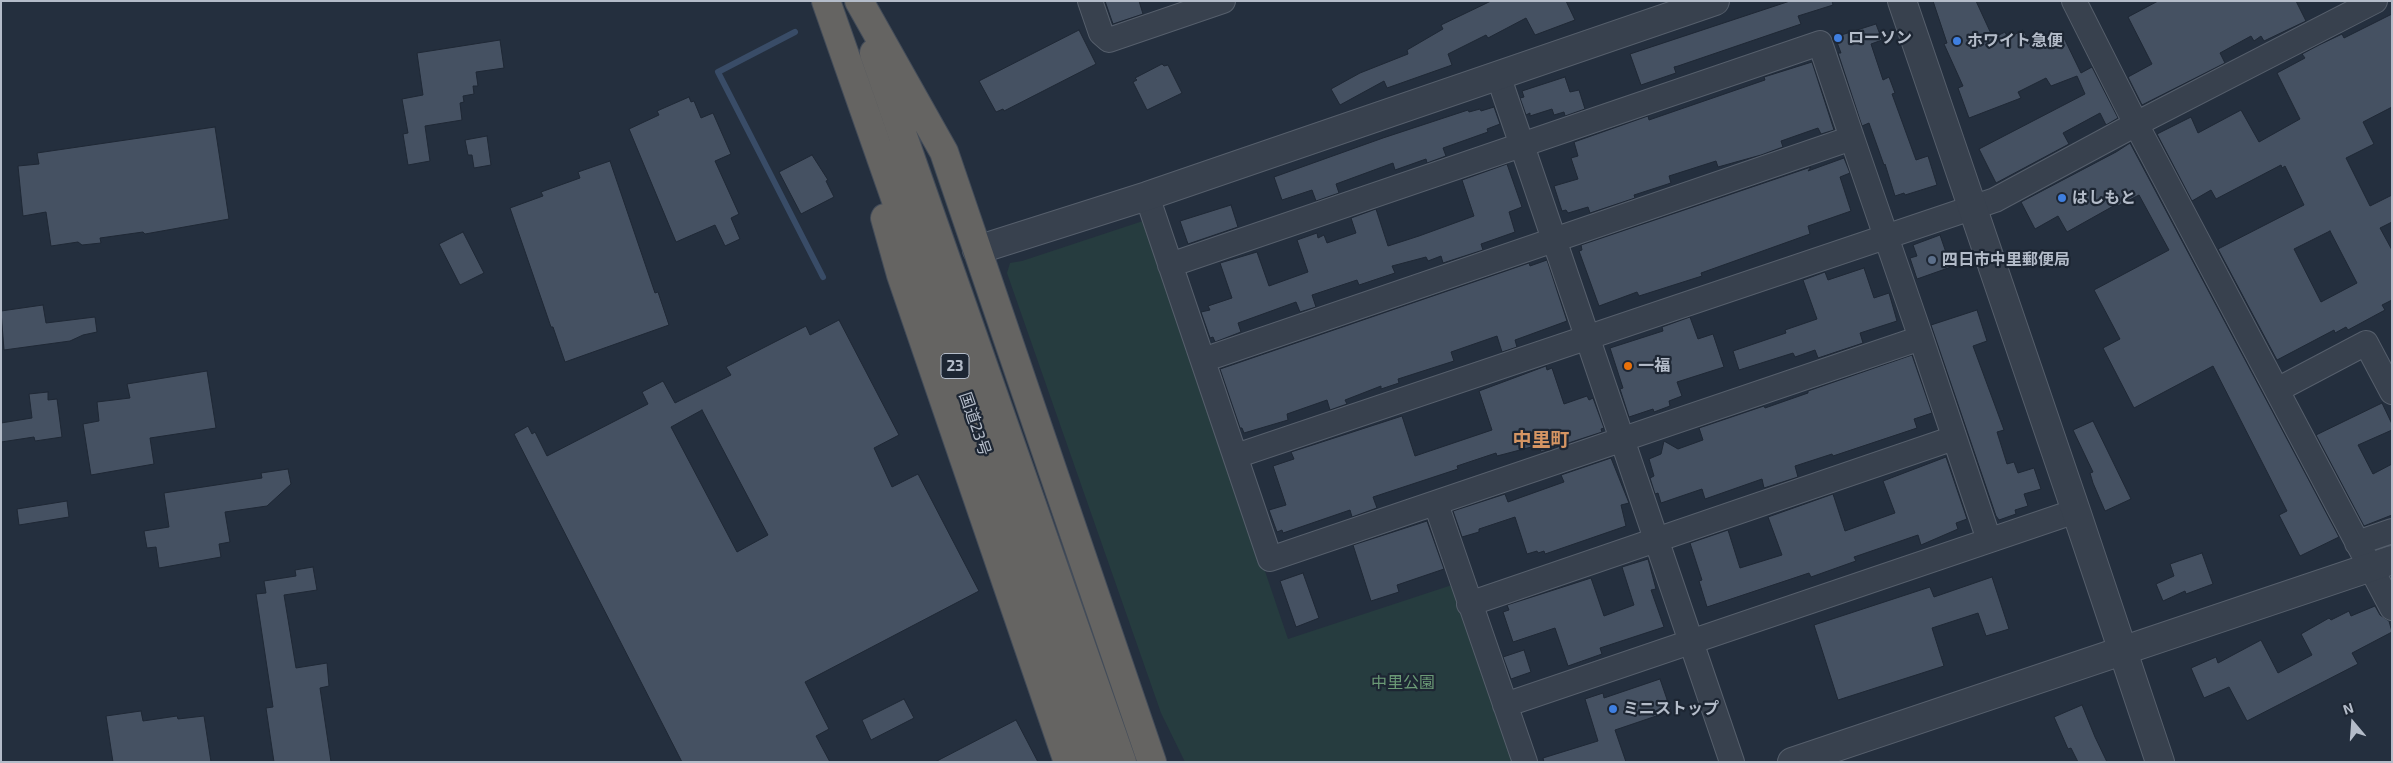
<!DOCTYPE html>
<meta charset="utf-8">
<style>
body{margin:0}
#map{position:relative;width:2393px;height:763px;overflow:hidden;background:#242f3e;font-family:"Exo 2",sans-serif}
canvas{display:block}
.frame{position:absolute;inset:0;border:2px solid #b4bcc9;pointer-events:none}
.north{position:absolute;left:2328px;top:698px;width:50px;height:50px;-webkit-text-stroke:4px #1d2633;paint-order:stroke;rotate:342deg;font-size:14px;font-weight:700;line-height:20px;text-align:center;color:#b4bcc9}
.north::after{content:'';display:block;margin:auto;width:18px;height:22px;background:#b4bcc9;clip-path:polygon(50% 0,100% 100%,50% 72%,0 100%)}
</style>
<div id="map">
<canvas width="2393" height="763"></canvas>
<div class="frame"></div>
<div class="north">N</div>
</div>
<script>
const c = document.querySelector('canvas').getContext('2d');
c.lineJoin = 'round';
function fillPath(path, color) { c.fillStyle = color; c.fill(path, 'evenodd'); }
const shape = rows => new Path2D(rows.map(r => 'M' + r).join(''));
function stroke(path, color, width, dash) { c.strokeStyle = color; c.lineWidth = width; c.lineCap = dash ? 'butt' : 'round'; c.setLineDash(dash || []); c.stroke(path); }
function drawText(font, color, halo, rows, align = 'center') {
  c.font = font + ' "Exo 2","Noto Sans JP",sans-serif'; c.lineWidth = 4.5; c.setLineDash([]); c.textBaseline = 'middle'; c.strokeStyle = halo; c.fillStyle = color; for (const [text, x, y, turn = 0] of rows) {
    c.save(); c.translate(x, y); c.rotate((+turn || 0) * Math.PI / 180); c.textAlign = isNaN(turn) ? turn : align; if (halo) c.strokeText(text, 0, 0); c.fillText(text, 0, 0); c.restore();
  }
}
const green = shape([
 [1146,220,1288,639,1455,584,1516,762,1185,762,1161,713,1007,273,1010,263,1022,261]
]);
const stream = shape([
 [795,32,718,72,823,277]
]);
const building = shape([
 [1105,1,1139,1,1143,14,1113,24,1105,1],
 [1491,1,1566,1,1575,20,1535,35,1526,18,1488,38,1486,35,1448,54,1452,65,1387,88,1384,81,1340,105,1331,89,1360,73,1408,54,1407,50,1443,29,1441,25,1491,1],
 [1790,1,1832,1,1833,5,1798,16,1801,24,1678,66,1674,67,1676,73,1641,85,1630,54,1790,1],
 [1933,1,1976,1,1993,38,2005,32,2008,38,2023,30,2033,48,2053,39,2055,42,2064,38,2081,73,2092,67,2118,118,2106,125,2100,113,2063,133,2069,144,1996,183,1979,149,2085,94,2077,76,2051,86,2046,78,2018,92,2021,98,1969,118,1958,88,1963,86,1944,44,1947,43,1933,1],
 [2158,1,2296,1,2306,21,2264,41,2261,36,2254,41,2251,36,2220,53,2225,63,2142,105,2128,77,2152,64,2128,17,2158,1],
 [2392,14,2392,107,2363,122,2374,144,2346,158,2370,206,2392,195,2392,222,2380,228,2392,250,2392,300,2382,305,2385,310,2348,330,2346,327,2335,333,2334,330,2277,360,2218,249,2304,205,2285,166,2282,168,2281,165,2216,199,2211,190,2192,201,2157,134,2191,117,2198,133,2241,110,2259,142,2300,119,2277,73,2305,58,2302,54,2319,45,2342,34,2344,38,2392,14],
 [2330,231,2357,283,2321,302,2294,249,2330,231],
 [1876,24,1882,40,1871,44,1883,80,1889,77,1895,93,1892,94,1916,160,1928,156,1937,185,1905,195,1904,193,1895,196,1885,164,1884,165,1869,123,1862,126,1838,53,1841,53,1835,37,1876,24],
 [1079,30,1096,64,1004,111,1003,109,996,112,979,81,1079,30],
 [500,40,504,68,476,72,478,86,473,86,474,94,463,96,464,102,460,103,462,120,425,126,430,161,408,165,403,134,408,133,402,99,423,95,417,53,500,40],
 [1812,62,1834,130,1821,134,1818,128,1781,141,1783,147,1761,155,1718,167,1716,161,1669,176,1671,183,1634,195,1635,198,1590,213,1588,207,1568,213,1566,210,1562,211,1554,186,1578,179,1571,158,1578,156,1574,142,1648,116,1649,120,1765,80,1764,77,1812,62],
 [1162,64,1164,66,1168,65,1182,93,1147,110,1133,82,1137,80,1135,78,1162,64],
 [1565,77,1570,92,1579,90,1585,109,1565,116,1564,112,1554,115,1552,109,1530,116,1530,113,1526,115,1520,98,1524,97,1522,91,1565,77],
 [689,97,691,102,694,101,701,118,713,113,731,154,715,161,739,214,731,218,740,239,725,246,715,225,676,242,629,129,659,115,657,111,689,97],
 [1494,107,1500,124,1487,129,1488,132,1443,148,1446,156,1427,163,1426,159,1395,170,1393,163,1336,184,1339,193,1316,201,1312,190,1282,200,1274,177,1383,138,1468,110,1469,112,1480,109,1481,111,1494,107],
 [215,127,229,219,145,234,143,232,100,238,101,243,82,245,78,242,51,246,46,212,23,216,18,166,39,164,37,153,215,127],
 [487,136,491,165,474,168,472,155,468,155,465,140,487,136],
 [2130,143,2339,537,2300,556,2279,515,2287,511,2213,366,2134,408,2103,348,2120,339,2094,290,2169,250,2139,195,2118,206,2117,204,2067,232,2058,216,2035,229,2021,202,2116,152,2130,143],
 [812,155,828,180,826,181,834,197,801,214,779,172,812,155],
 [1844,158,1850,173,1840,177,1851,211,1808,226,1810,234,1701,273,1702,276,1639,296,1637,292,1599,306,1579,251,1582,250,1581,245,1811,167,1808,171,1844,158],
 [610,161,655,293,658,292,669,325,565,362,553,327,551,327,510,208,543,196,541,192,580,178,578,172,610,161],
 [1507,164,1522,207,1509,212,1515,232,1481,244,1483,250,1443,263,1441,256,1428,261,1426,257,1392,266,1395,273,1359,285,1357,280,1312,295,1316,307,1300,312,1296,302,1238,323,1241,332,1215,342,1213,337,1210,338,1201,312,1210,310,1208,306,1232,298,1220,263,1257,252,1269,286,1308,272,1297,240,1317,233,1318,238,1324,235,1327,243,1356,233,1351,218,1376,209,1388,246,1419,236,1474,216,1462,180,1507,164],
 [1231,205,1238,227,1188,244,1180,221,1231,205],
 [463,232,484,273,460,285,439,244,463,232],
 [1940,235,1951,267,1917,279,1910,258,1917,256,1913,245,1940,235],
 [1547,260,1567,321,1515,340,1517,347,1502,352,1497,336,1451,352,1454,361,1398,379,1399,383,1381,389,1381,386,1345,400,1347,404,1330,410,1327,400,1287,414,1288,420,1244,433,1242,428,1240,428,1220,369,1223,368,1529,263,1530,266,1547,260],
 [1864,268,1874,298,1889,293,1897,321,1860,333,1863,343,1818,358,1815,350,1795,357,1793,353,1739,370,1733,351,1786,333,1785,330,1817,319,1803,280,1825,272,1828,280,1864,268],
 [43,305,46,323,95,317,97,332,83,335,70,341,4,350,1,311,43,305],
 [1977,310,1987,341,1973,346,2004,430,1997,432,2007,464,2014,462,2018,473,2034,468,2041,489,2024,494,2028,506,2015,510,2016,514,1999,520,1996,516,1931,325,1977,310],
 [1690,317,1698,339,1713,334,1724,367,1677,382,1682,396,1669,401,1670,406,1654,412,1653,409,1629,417,1620,389,1623,388,1610,348,1663,331,1662,327,1690,317],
 [839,320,899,435,874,448,892,487,918,474,979,591,805,682,829,729,816,736,830,762,682,762,514,434,528,426,532,434,535,432,547,456,648,404,642,392,663,381,675,403,731,375,726,367,806,326,810,335,839,320],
 [702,410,768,535,737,552,671,427,702,410],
 [1912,355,1932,413,1914,419,1917,428,1833,456,1832,454,1795,466,1798,477,1764,488,1762,479,1705,499,1702,489,1661,503,1658,493,1655,494,1650,478,1654,476,1649,459,1661,454,1664,441,1678,449,1703,440,1699,428,1764,406,1765,408,1808,393,1808,391,1912,355],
 [1546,366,1547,370,1552,368,1564,404,1587,396,1589,400,1593,398,1604,428,1601,429,1602,432,1541,452,1539,445,1497,456,1496,453,1457,466,1458,469,1373,497,1377,508,1352,517,1350,510,1283,533,1282,530,1277,532,1269,510,1286,505,1273,466,1294,459,1291,452,1402,416,1415,456,1492,430,1479,391,1546,366],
 [207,371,216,428,150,438,154,464,91,475,83,424,99,421,97,402,130,398,127,384,207,371],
 [48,392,48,400,57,399,62,437,35,441,34,437,1,442,1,423,32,418,29,394,48,392],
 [2382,403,2392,424,2392,430,2358,445,2373,474,2392,464,2392,515,2364,526,2316,435,2382,403],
 [2093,421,2131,499,2105,511,2093,483,2090,473,2093,472,2073,430,2093,421],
 [1946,457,1967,519,1956,523,1958,529,1921,545,1918,535,1854,557,1856,561,1811,577,1809,573,1707,607,1699,581,1702,580,1690,543,1728,530,1740,568,1782,555,1768,517,1833,494,1845,531,1895,513,1883,481,1946,457],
 [1611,458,1629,503,1621,505,1626,526,1545,554,1544,551,1538,553,1537,551,1527,554,1515,517,1479,529,1479,532,1462,537,1453,511,1505,494,1508,502,1564,482,1561,475,1611,458],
 [288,469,291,484,267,506,225,512,230,542,219,544,221,557,159,568,156,547,147,548,144,531,169,527,164,493,262,478,261,473,288,469],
 [67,501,69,517,19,525,17,509,67,501],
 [1427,521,1444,569,1397,585,1399,592,1371,601,1353,545,1427,521],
 [2202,553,2213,584,2186,594,2185,591,2163,601,2156,584,2174,576,2170,564,2202,553],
 [1648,559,1656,589,1651,590,1664,627,1600,648,1602,654,1568,666,1555,628,1513,642,1503,612,1509,610,1507,605,1591,578,1604,616,1634,605,1622,567,1648,559],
 [313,567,317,590,284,595,296,668,327,663,329,686,320,688,331,762,274,762,266,708,273,707,256,594,266,593,264,581,296,576,295,570,313,567],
 [1303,573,1319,618,1296,627,1280,581,1303,573],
 [1992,577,2009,629,1986,636,1978,613,1932,628,1944,666,1838,700,1814,625,1930,587,1934,597,1992,577],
 [2375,606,2380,615,2389,621,2392,632,2352,653,2358,664,2247,721,2229,687,2204,698,2191,668,2216,657,2218,663,2261,640,2278,673,2312,655,2301,634,2329,618,2331,620,2349,611,2351,616,2375,606],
 [1524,650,1531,672,1511,679,1503,657,1524,650],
 [1660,679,1671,711,1615,730,1626,762,1544,762,1543,758,1598,741,1585,699,1603,693,1604,698,1660,679],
 [904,699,914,718,871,740,862,720,904,699],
 [2082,705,2095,737,2107,762,2078,762,2071,748,2068,749,2054,717,2082,705],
 [141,711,143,721,177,716,178,719,204,716,211,762,113,762,106,716,141,711],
 [1016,720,1038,762,935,762,1016,720]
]);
const minor = shape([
 [1090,1,1101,33,1109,40,1223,1],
 [2074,1,2136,124,2392,608],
 [1498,75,1732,762],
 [1147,196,1270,559,1921,338,1852,138,1203,360],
 [1170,265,1820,43,1852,138],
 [1921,338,1989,540],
 [2277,390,2366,343,2392,392],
 [1236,456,1995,200,2136,124,2375,1],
 [1436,504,1525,762],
 [2357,543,2392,531],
 [1469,604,1954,438],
 [1505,705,2076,511]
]);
const tertiary = shape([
 [1902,1,2076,511,2160,762],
 [977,250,1147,196,1715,1],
 [1792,762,2392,560]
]);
const trunk = shape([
 [826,1,1093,762],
 [859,1,944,152,1152,762],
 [874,53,1122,762],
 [885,218,901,275,1068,762]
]);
const markers = [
 [1838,38,5,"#3f7fe0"],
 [1957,41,5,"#3f7fe0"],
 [2062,198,5,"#3f7fe0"],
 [1932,260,5,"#5c6f8a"],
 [1628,366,5,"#e8710a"],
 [1613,709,5,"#3f7fe0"]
];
const shields = [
 [955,366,28]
];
const shieldNames = [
 ["23",955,366]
];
const poiNames = [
 ["ローソン",1848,38],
 ["ホワイト急便",1967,41],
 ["はしもと",2072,198],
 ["四日市中里郵便局",1942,260],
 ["一福",1638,366],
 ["ミニストップ",1623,709]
];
const streetNames = [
 ["国道23号",975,424,71]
];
const parkNames = [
 ["中里公園",1403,683]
];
const quarterNames = [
 ["中里町",1541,440]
];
fillPath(green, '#263c3f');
stroke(stream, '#394c67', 6);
fillPath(building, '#455162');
stroke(building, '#1f2835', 1);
stroke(minor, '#565f6c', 26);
stroke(tertiary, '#565f6c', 30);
stroke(trunk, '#434c59', 30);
stroke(minor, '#38414e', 24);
stroke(tertiary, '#38414e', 28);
stroke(trunk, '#656462', 28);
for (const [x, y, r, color] of markers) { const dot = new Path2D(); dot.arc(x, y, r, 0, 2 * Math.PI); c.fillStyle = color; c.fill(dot); stroke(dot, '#1d2633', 2); }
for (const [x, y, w] of shields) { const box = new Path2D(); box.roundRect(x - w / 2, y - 12.5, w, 25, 4); c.fillStyle = '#1d2633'; c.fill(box); stroke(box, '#b4bcc9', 1); }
drawText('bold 15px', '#b4bcc9', null, shieldNames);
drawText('bold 16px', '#b4bcc9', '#1d2633', poiNames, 'left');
drawText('16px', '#b4bcc9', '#1d2633', streetNames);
drawText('16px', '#6b9a76', '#1d2633', parkNames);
drawText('bold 19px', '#d59563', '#1d2633', quarterNames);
</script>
